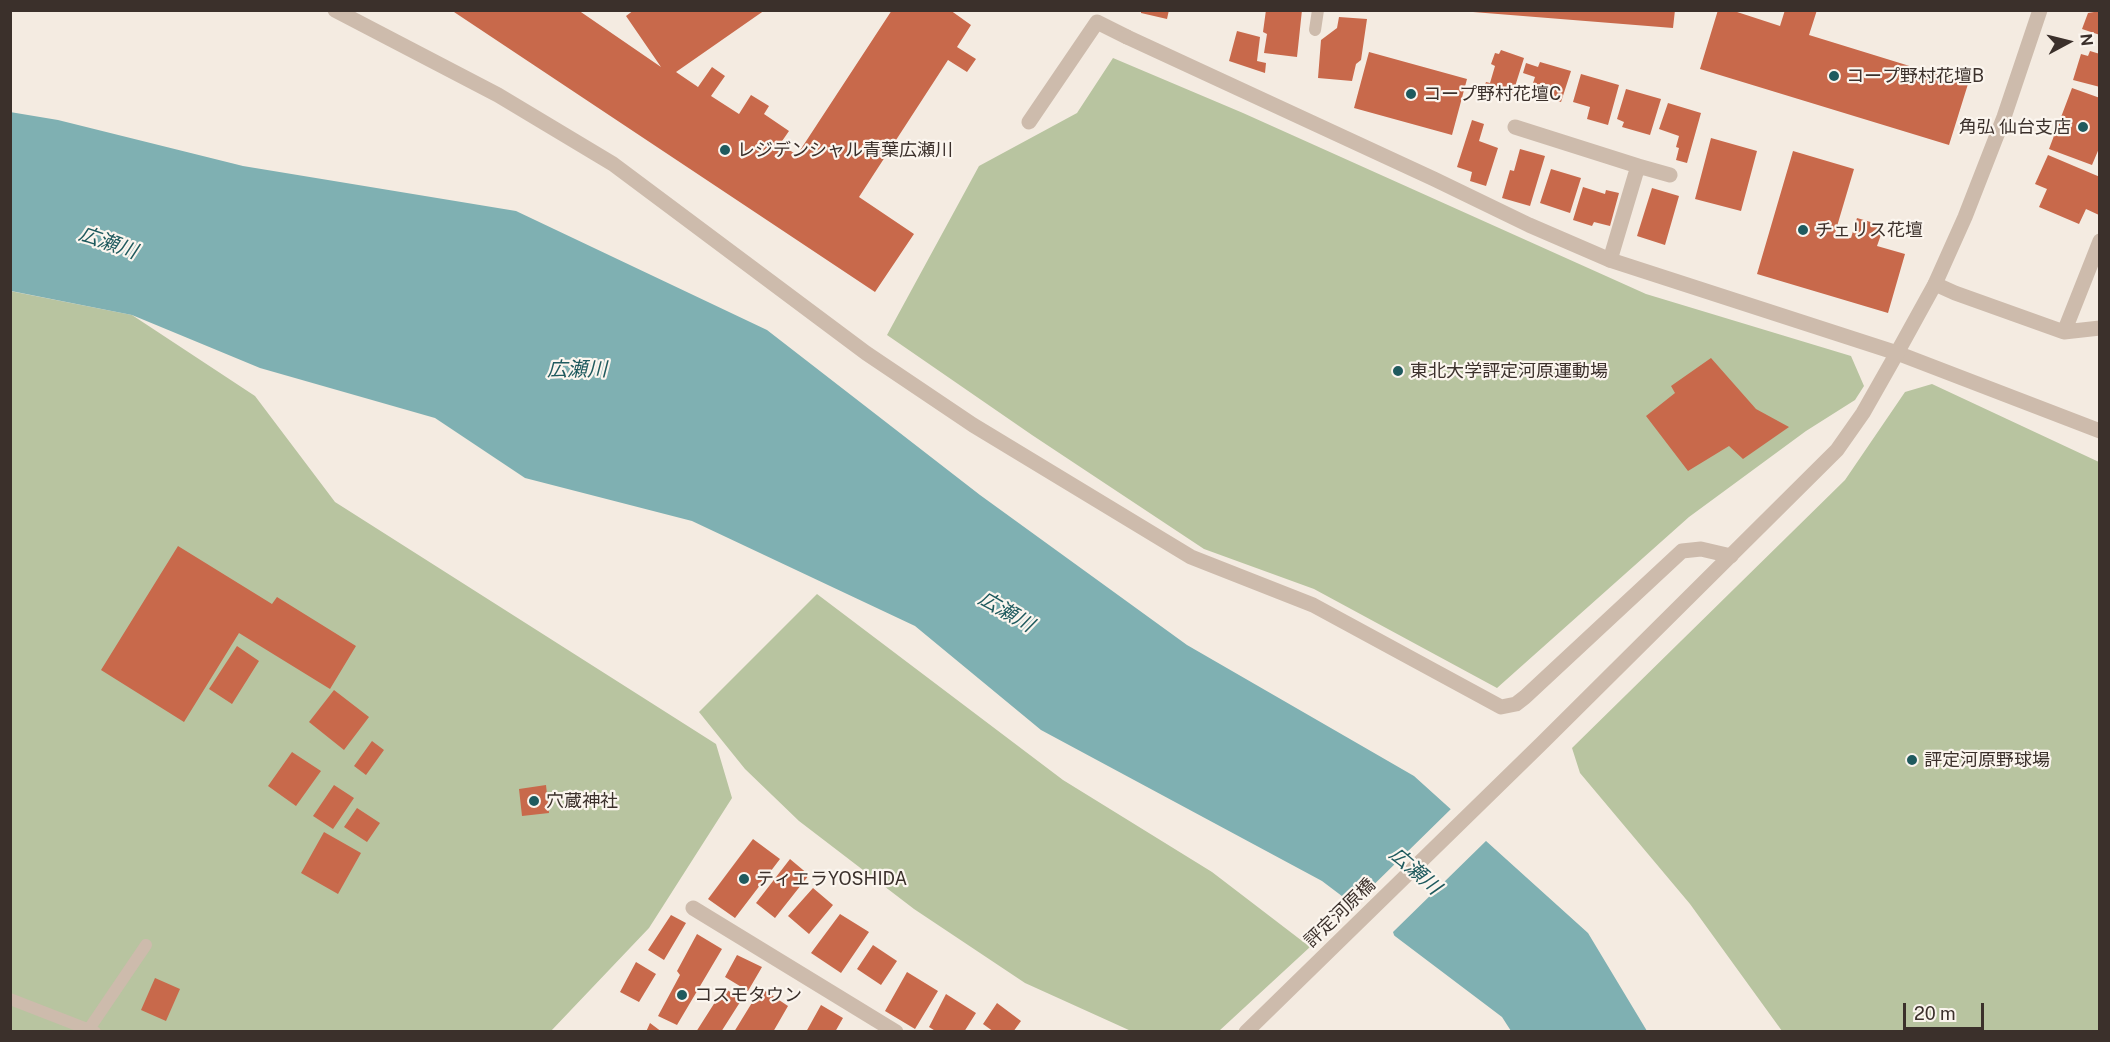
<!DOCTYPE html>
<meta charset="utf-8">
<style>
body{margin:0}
#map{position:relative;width:2110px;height:1042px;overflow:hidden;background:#f4ebe1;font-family:"Public Sans",sans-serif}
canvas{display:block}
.frame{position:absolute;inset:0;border:12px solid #3b302b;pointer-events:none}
.north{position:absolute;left:2038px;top:12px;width:60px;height:60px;-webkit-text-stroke:4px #fbf5ee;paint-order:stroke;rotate:83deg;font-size:16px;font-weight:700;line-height:24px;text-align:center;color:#3b302b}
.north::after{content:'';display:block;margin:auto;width:21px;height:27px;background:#3b302b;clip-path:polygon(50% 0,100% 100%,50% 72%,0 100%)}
.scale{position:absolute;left:1903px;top:1003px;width:81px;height:27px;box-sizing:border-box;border:3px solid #3b302b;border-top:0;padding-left:8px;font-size:18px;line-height:21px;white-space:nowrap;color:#3b302b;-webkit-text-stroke:4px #fbf5ee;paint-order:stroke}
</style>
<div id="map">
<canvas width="2110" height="1042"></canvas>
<div class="frame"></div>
<div class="north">N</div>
<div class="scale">20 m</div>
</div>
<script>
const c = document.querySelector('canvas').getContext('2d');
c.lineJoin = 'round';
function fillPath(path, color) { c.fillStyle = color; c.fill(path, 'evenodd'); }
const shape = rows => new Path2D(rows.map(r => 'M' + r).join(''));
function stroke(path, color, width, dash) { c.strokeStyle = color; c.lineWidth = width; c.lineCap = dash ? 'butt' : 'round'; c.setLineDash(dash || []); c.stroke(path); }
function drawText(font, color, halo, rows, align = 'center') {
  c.font = font + ' "Public Sans","Noto Sans JP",sans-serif'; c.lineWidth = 4.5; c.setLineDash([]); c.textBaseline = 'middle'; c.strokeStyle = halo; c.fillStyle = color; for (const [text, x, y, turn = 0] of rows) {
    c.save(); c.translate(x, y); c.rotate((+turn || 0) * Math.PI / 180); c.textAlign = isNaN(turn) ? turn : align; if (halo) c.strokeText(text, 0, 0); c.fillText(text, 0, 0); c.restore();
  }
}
const green = shape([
 [1113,58,1243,113,1646,294,1851,356,1864,386,1855,400,1806,431,1689,517,1497,688,1314,589,1204,549,1032,435,887,335,979,166,1077,113],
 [10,291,132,315,255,396,335,502,716,744,732,798,649,928,551,1031,11,1031],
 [1932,384,2099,462,2099,1031,1782,1031,1690,904,1580,773,1572,748,1845,480,1905,392],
 [817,594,1063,780,1212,872,1310,947,1219,1031,1131,1031,1025,983,914,909,799,821,745,769,699,712]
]);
const water = shape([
 [10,112,58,120,243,166,516,211,767,330,980,495,1187,645,1414,776,1588,933,1647,1031,1511,1031,1502,1017,1322,881,1041,730,915,626,692,521,525,478,435,418,260,368,132,315,11,291]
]);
const pier = shape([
 [1453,807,1488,839,1393,932,1396,941,1351,907]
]);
const building = shape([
 [451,10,578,10,661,67,626,16,634,10,765,10,676,72,698,87,712,67,725,76,711,96,739,114,751,95,769,106,764,114,789,131,780,144,797,155,892,10,950,10,971,25,957,47,976,59,967,72,948,60,859,197,914,234,875,292],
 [1141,10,1169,10,1167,19,1141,13],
 [1266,10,1302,10,1297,57,1264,53,1267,34,1263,32],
 [1473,10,1675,10,1673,28,1473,12],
 [1718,10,1731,10,1780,26,1785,10,1817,10,1809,35,1968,84,1949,145,1700,69],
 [2100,11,2100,35,2082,29,2088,13],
 [1339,17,1367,19,1361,60,1356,64,1352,81,1318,78,1321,40,1337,28],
 [1237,31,1260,37,1257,61,1266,63,1265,73,1229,61],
 [1501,50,1524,58,1512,96,1494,91,1491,101,1480,98,1486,82,1490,83,1495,66,1491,64,1495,53,1499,54],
 [2090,51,2100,54,2100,87,2073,80,2081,54,2088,56],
 [1369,52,1467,79,1452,135,1354,108],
 [1540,62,1571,71,1561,102,1530,92,1535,77,1523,73,1526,63,1538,67],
 [1581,74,1619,85,1608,125,1587,119,1590,107,1573,102],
 [2072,88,2100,98,2100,146,2092,165,2049,149],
 [1626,89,1661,99,1650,135,1622,127,1624,122,1617,119],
 [1668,103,1701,113,1687,163,1676,160,1679,148,1676,147,1679,136,1659,129],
 [1472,120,1484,124,1479,141,1498,148,1486,186,1470,181,1472,172,1457,167],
 [1711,138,1757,151,1741,211,1695,199],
 [1520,149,1545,156,1530,206,1502,198,1510,170,1514,171],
 [1793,151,1854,169,1835,233,1851,238,1857,218,1884,226,1877,246,1905,254,1888,313,1757,274],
 [2048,155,2100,177,2099,215,2086,209,2079,224,2039,207,2047,189,2035,184],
 [1551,169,1581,178,1570,213,1540,203],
 [1583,187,1605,194,1606,190,1619,193,1610,226,1594,222,1592,226,1573,220],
 [1652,188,1679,196,1665,245,1637,236],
 [1711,358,1756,409,1789,427,1743,459,1729,446,1688,471,1646,416,1675,393,1671,386],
 [178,546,272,604,277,597,356,646,330,689,239,633,184,722,101,670],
 [237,646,259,661,232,704,209,689],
 [334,690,369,717,344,750,309,722],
 [372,741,384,750,366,775,354,766],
 [292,752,321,771,296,806,268,786],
 [334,785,354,798,333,829,313,816],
 [546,785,549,813,522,816,519,789],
 [357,808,380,823,367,842,344,827],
 [324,832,361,853,338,894,301,873],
 [753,839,780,859,735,918,708,899],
 [790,859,809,875,775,918,756,903],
 [813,888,833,905,809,934,788,916],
 [840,914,869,932,841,973,811,953],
 [671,915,686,923,664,960,648,950],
 [697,934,722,949,677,1025,658,1016,680,975,677,971],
 [873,945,897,961,881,985,857,969],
 [737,955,762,967,748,991,725,977],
 [636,962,656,974,639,1002,620,992],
 [907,972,938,991,915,1029,885,1011],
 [155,978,180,989,166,1021,141,1010],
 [724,988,742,999,721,1032,696,1032],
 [761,988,788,1006,773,1032,734,1032],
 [946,994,976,1013,964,1032,937,1032,929,1027],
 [997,1003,1021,1021,1013,1032,994,1032,983,1024],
 [821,1005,843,1018,835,1032,806,1032],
 [650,1023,662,1032,646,1032]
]);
const service = shape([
 [1315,30,1318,10],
 [10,999,95,1032],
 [89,1029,146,945]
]);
const minor = shape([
 [335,10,498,95,613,164,866,353,973,425,1191,557,1313,605,1501,707,1516,704,1525,697,1682,551,1701,549,1731,556],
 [1029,122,1097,22,1127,37],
 [1515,127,1638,166,1610,260],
 [1638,166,1670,175],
 [1935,284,1955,293,2064,332,2100,241],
 [2064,332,2100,328],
 [1897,353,2100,431],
 [693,908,896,1032]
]);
const tertiary = shape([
 [1127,37,1434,179,1529,225,1610,260,1897,353],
 [1246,1032,1541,744,1837,450,1863,413,1897,353,1935,284,1965,217,2004,117,2040,10]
]);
const markers = [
 [1834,76,6,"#1f5a5e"],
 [1411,94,6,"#1f5a5e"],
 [2083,127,6,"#1f5a5e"],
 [725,150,6,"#1f5a5e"],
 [1803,230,6,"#1f5a5e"],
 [1398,371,6,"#1f5a5e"],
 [1912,760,6,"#1f5a5e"],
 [534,801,6,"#1f5a5e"],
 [744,879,6,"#1f5a5e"],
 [682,995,6,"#1f5a5e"]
];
const poiNames = [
 ["コープ野村花壇B",1846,76],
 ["コープ野村花壇C",1423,94],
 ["角弘 仙台支店",2071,127,"right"],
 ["レジデンシャル青葉広瀬川",737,150],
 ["チェリス花壇",1815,230],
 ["東北大学評定河原運動場",1410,371],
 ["評定河原野球場",1924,760],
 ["穴蔵神社",546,801],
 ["ティエラYOSHIDA",756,879],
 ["コスモタウン",694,995]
];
const streetNames = [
 ["評定河原橋",1340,913,-44]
];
const waterNames = [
 ["広瀬川",108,243,19],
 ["広瀬川",577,370],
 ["広瀬川",1006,612,30],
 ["広瀬川",1415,871,41]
];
fillPath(green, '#b8c4a0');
fillPath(water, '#7fb0b2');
fillPath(pier, '#f4ebe1');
fillPath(building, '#c8694b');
stroke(service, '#cdbbac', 12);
stroke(minor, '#cdbbac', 15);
stroke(tertiary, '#cdbbac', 15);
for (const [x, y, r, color] of markers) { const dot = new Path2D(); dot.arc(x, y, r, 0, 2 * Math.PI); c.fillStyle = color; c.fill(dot); stroke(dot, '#fbf5ee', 2); }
drawText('18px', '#3b302b', '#fbf5ee', poiNames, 'left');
drawText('18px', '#3b302b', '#fbf5ee', streetNames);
drawText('italic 20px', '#1f5a5e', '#fbf5ee', waterNames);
</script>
